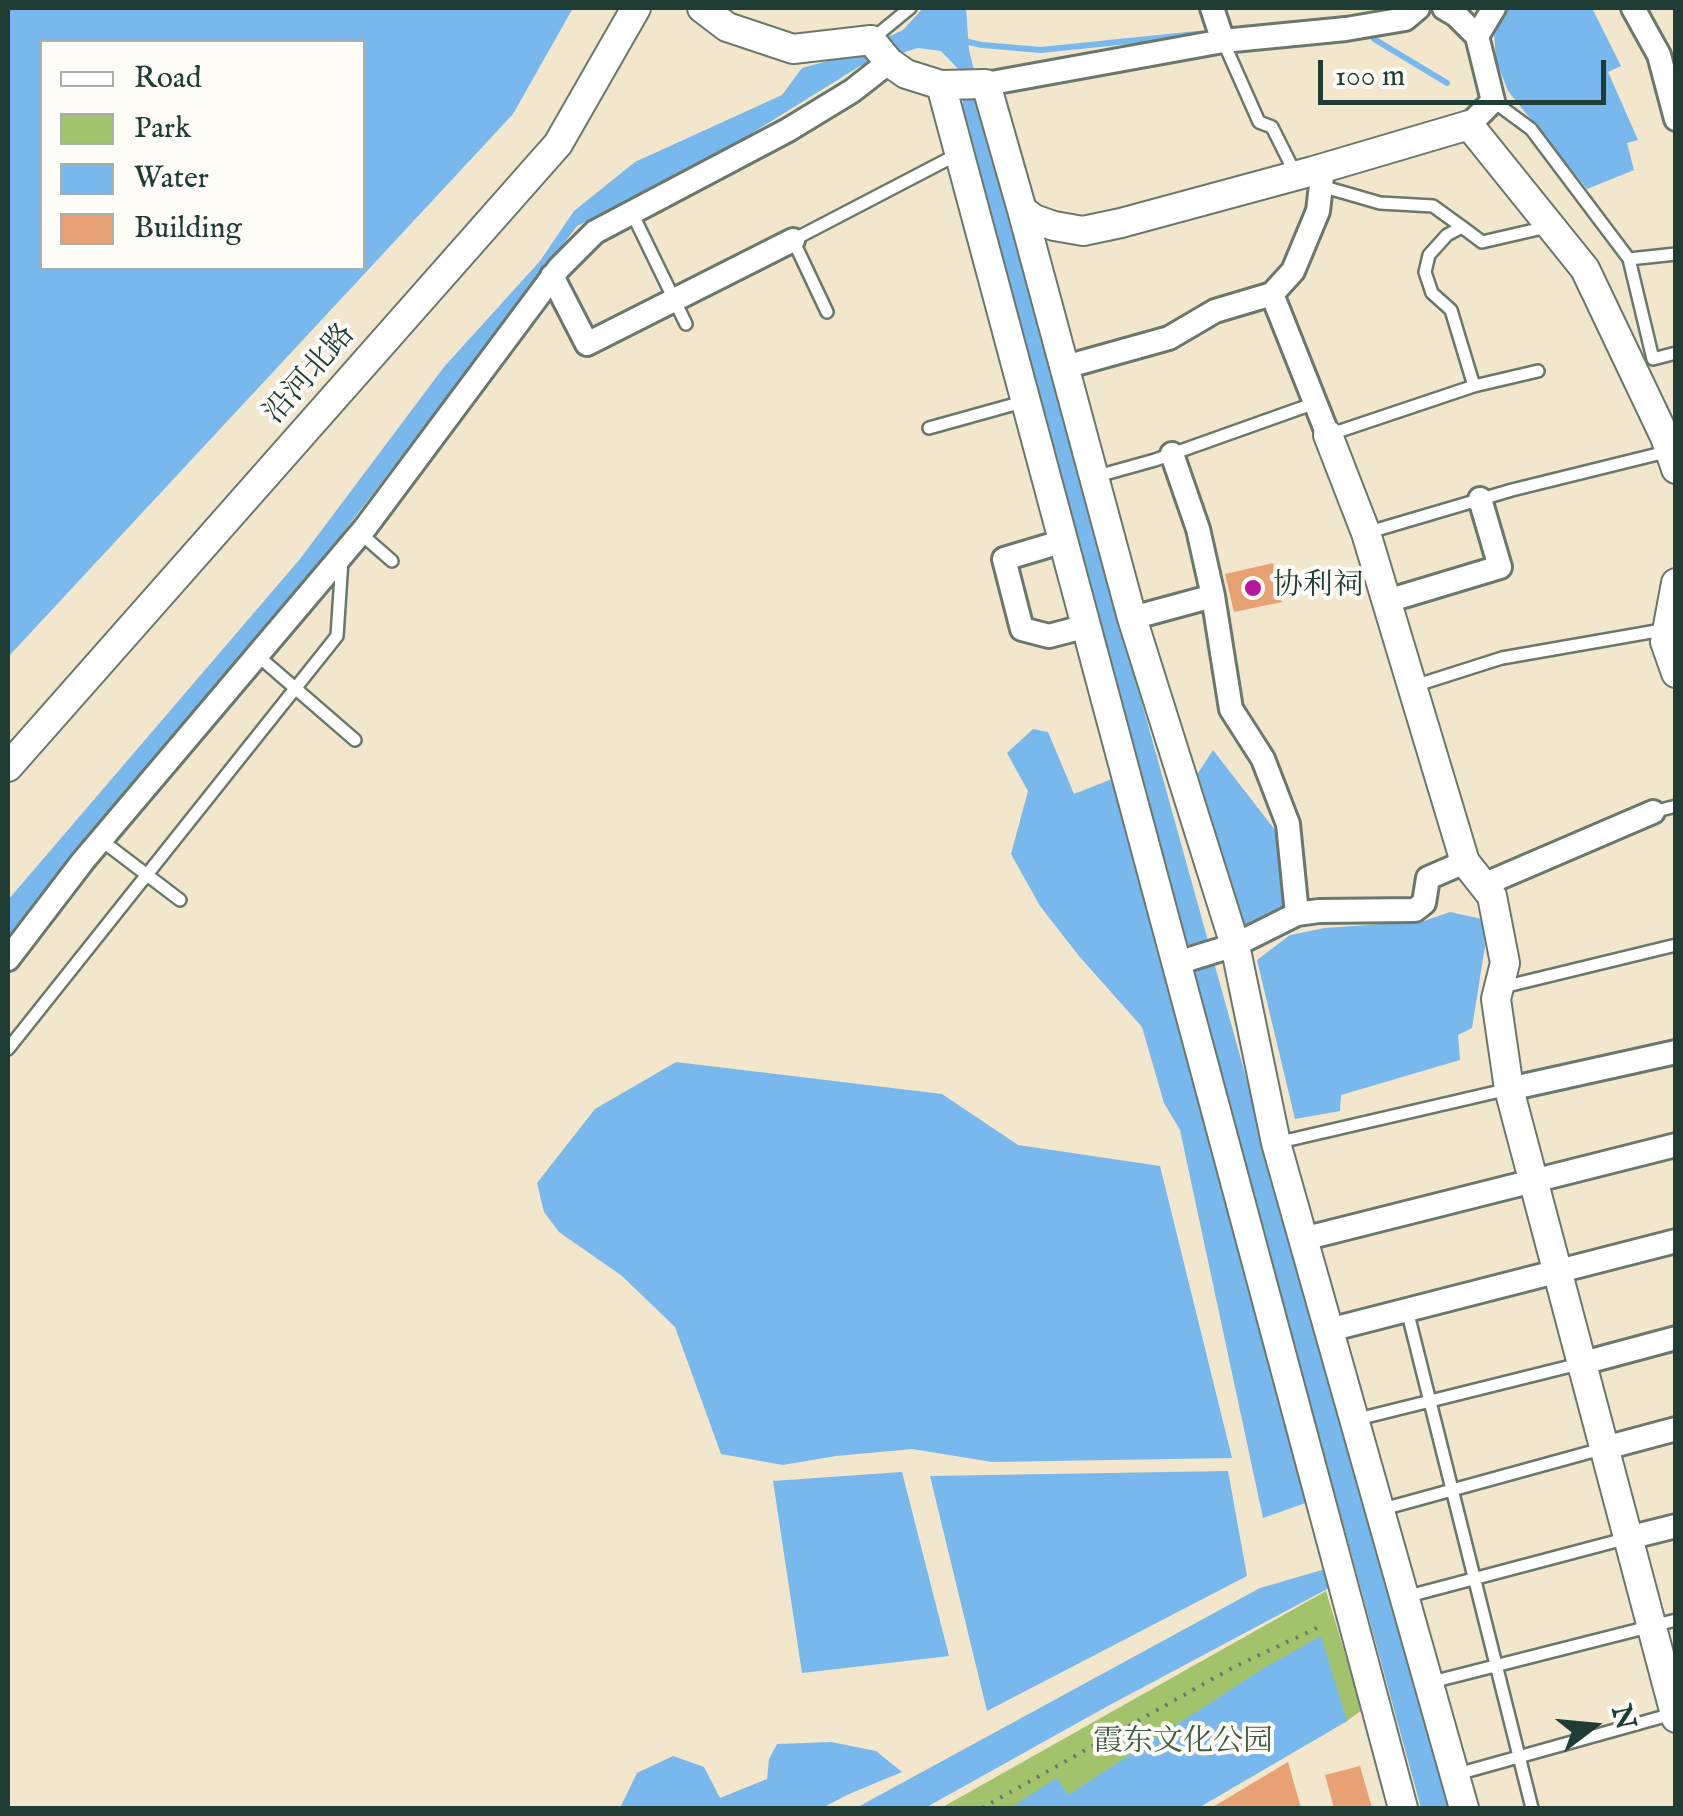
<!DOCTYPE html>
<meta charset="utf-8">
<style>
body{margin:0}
#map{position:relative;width:1683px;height:1816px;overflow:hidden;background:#f2e6cd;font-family:"IM FELL English",serif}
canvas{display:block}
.frame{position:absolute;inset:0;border:10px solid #1f3d34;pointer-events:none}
.legend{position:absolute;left:40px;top:40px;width:325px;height:230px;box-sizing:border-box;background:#fdfcf7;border:2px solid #a4b0a9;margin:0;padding:12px 18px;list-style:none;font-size:30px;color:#1f3d34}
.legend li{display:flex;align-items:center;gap:20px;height:50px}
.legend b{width:50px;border:2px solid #a4b0a9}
.north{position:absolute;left:1543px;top:1676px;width:100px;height:100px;-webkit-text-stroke:8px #fdfcf7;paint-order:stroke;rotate:74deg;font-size:28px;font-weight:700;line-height:40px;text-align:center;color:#1f3d34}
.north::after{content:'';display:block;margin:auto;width:35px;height:45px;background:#1f3d34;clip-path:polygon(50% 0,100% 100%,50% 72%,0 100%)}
.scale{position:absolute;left:1318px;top:60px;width:288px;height:45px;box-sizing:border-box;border:5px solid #1f3d34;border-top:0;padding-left:12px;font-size:30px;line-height:35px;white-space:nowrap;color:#1f3d34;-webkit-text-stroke:8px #fdfcf7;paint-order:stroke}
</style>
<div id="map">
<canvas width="1683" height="1816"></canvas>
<div class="frame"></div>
<ul class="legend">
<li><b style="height:12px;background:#fff"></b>Road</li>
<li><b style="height:28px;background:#a2c36b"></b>Park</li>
<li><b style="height:28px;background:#78b8ec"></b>Water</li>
<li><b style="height:28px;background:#e7a172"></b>Building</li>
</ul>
<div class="north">N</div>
<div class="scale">100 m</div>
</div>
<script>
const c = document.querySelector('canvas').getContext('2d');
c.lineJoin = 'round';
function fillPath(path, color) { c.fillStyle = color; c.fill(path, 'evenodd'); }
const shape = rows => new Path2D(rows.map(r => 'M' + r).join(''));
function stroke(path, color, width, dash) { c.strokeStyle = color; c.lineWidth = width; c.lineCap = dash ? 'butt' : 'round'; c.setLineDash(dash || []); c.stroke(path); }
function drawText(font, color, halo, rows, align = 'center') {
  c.font = font + ' "IM FELL English","Noto Serif SC",serif'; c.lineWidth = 8; c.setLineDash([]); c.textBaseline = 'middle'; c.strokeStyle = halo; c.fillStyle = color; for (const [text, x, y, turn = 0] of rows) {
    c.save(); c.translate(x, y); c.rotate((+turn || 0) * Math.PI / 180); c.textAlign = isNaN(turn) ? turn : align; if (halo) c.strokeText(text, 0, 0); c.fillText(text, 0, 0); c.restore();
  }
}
const green = shape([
 [1326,1591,1362,1710,1347,1721,1198,1808,941,1808]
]);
const water = shape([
 [8,8,573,8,513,114,8,657],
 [362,42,362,268,42,268,42,42],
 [923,8,966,8,969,50,1038,329,1449,1808,1421,1808,1237,1136,1199,990,1062,497,963,111,962,73,941,51,918,48,860,66,728,148,577,226,326,555,8,946,8,900,300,559,444,367,540,261,574,211,635,162,782,95,802,68,849,55,903,30],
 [1476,8,1592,8,1621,66,1608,72,1638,140,1627,143,1634,170,1587,189,1508,91,1496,60,1493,19],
 [1033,729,1048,732,1074,794,1112,779,1189,1038,1311,1501,1263,1518,1180,1130,1164,1103,1142,1027,1079,956,1040,906,1011,854,1028,791,1007,753],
 [1213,750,1282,839,1286,910,1244,933,1189,787],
 [1450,912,1482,919,1485,946,1472,1028,1458,1035,1460,1060,1341,1095,1340,1111,1295,1119,1257,960,1290,935,1325,928,1424,921],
 [676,1062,942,1094,1018,1145,1160,1166,1232,1458,992,1462,912,1449,836,1456,783,1465,721,1454,675,1327,622,1276,559,1232,544,1212,537,1183,595,1109],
 [1228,1471,1247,1576,987,1711,930,1476],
 [902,1472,949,1656,802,1673,773,1481],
 [1329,1568,1331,1587,1106,1707,925,1808,856,1808,1260,1588],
 [1321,1636,1347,1721,1198,1808,1010,1808,1057,1778,1068,1795,1264,1668],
 [831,1742,876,1751,902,1772,849,1794,822,1808,620,1808,637,1773,673,1756,704,1767,720,1798,767,1779,769,1759,777,1744]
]);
const stream = shape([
 [1374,39,1447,83],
 [960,40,982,45,1041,50,1197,34]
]);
const building = shape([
 [1273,563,1282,602,1234,612,1225,574],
 [1288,1762,1301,1808,1211,1808],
 [1360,1766,1372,1808,1334,1808,1325,1775]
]);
const path = shape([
 [982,1808,1234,1667,1319,1627]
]);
const service = shape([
 [871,40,910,8],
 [1223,41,1259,122,1272,127,1296,175],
 [1493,101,1531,129,1629,259,1653,359,1676,353],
 [1321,186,1380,203,1433,206,1462,227,1447,235,1429,255,1425,272,1432,293,1451,310,1474,386],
 [632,213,686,324],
 [1462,227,1482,242,1547,227],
 [1629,259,1676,254],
 [827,312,793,240,958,154],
 [929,428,1026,401],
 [1328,435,1474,386,1538,371],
 [1094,477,1155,460,1315,403],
 [360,533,392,561],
 [1366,533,1512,490,1670,451],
 [258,656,355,740],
 [1414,686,1502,658,1668,629],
 [1653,812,1676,806],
 [101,840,180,900],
 [1503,987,1676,945],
 [8,1049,337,636,342,560],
 [1276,1143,1509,1089],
 [1407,1310,1532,1808],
 [1354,1420,1583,1363],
 [1383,1509,1605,1448],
 [1405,1597,1628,1538],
 [1428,1683,1676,1620],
 [1454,1775,1676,1713]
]);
const minor = shape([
 [1212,8,1223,41],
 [1444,8,1456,15,1477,36,1493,101,1469,125],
 [1633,8,1659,55,1676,119],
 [1477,36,1494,8],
 [986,84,1223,41,1346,29,1405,19,1418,8],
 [1323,168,1318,211,1293,271,1272,294,1328,435],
 [552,276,587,344,793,240],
 [1065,367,1169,338,1215,311,1272,294],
 [1172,454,1198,529,1213,596,1231,709,1263,759,1288,824,1297,914],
 [1064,541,1004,559,1022,629,1049,636,1087,626],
 [1387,601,1500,567,1480,499],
 [1132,618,1213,596],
 [1483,885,1653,812],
 [8,959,83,861,365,528,559,268,595,232,788,130,852,91,889,62],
 [1177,963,1235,945,1297,914,1319,911,1415,910,1424,903,1428,878,1465,862],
 [1509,1089,1676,1052],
 [1303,1239,1676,1145],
 [1329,1330,1676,1241],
 [1583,1363,1676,1338],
 [1605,1448,1676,1429],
 [1628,1538,1676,1526]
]);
const tertiary = shape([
 [702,8,727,27,793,49,871,40,889,62,906,74,941,85,986,84,1022,210,1034,219,1054,226,1083,231,1121,223,1313,171,1469,125,1585,269,1665,437,1676,469],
 [941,85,1403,1808],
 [1022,210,1132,618,1235,945,1276,1143,1464,1808],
 [1328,435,1366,533,1465,862,1492,896,1505,963,1496,999,1509,1089,1676,1718],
 [1676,583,1665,642,1676,673],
 [8,767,558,144,636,8]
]);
const markers = [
 [1253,588,10,"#b5179e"]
];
const streetNames = [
 ["沿河北路",311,375,-49]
];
const poiNames = [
 ["协利祠",1273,588]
];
const parkNames = [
 ["霞东文化公园",1183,1744]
];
fillPath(green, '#a2c36b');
fillPath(water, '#78b8ec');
stroke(stream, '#78b8ec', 6);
fillPath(building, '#e7a172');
stroke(service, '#69786a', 16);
stroke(minor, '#69786a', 28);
stroke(tertiary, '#69786a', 32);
stroke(path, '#69786a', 4, [2.5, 8]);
stroke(service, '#fff', 11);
stroke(minor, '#fff', 22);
stroke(tertiary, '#fff', 28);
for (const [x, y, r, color] of markers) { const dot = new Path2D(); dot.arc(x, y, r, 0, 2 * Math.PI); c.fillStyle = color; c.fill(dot); stroke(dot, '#fdfcf7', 4); }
drawText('30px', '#1f3d34', '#fdfcf7', streetNames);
drawText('30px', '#1f3d34', '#fdfcf7', poiNames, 'left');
drawText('30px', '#405e42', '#fdfcf7', parkNames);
</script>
